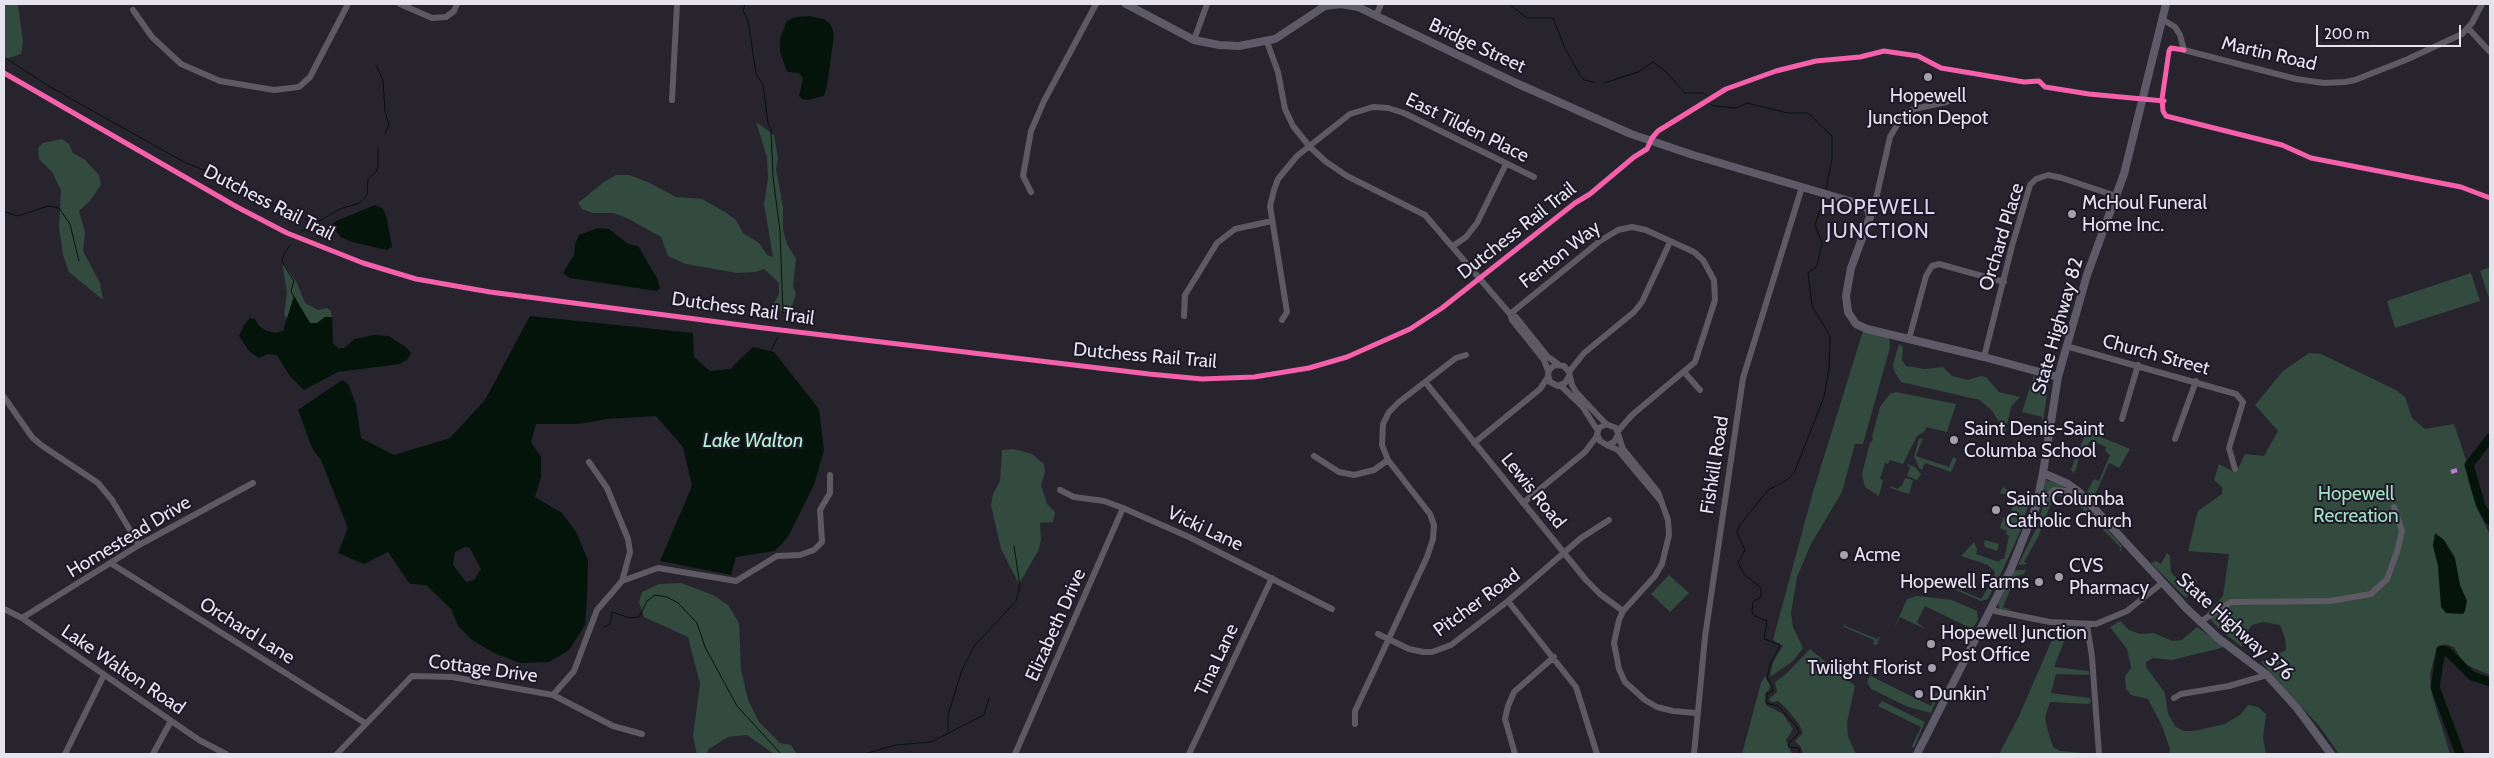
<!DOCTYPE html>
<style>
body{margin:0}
#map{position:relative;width:2494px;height:758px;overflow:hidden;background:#27242e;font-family:Cabin,sans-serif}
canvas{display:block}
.frame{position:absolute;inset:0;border:5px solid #e5e3ee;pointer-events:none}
.scale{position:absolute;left:2316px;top:25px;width:145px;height:22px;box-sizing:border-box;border:2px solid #e5e3ee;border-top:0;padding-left:6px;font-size:15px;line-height:18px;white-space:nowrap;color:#e5e3ee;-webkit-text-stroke:4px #1c1827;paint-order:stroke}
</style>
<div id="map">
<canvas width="2494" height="758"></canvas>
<div class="frame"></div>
<div class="scale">200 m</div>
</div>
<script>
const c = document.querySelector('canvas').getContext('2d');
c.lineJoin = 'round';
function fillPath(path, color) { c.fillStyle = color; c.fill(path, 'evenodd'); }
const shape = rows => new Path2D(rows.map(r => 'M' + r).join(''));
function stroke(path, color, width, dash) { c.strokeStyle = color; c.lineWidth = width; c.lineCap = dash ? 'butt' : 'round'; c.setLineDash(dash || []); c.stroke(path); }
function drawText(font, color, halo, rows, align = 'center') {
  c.font = font + ' Cabin,sans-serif'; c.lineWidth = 4; c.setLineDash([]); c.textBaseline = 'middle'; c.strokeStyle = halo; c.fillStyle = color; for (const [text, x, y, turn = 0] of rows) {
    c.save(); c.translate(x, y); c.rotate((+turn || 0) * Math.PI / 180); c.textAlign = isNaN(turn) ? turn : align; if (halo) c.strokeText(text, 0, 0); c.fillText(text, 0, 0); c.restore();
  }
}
const green = shape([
 [4,4,18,4,23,42,21,54,5,59],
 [756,122,774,135,778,158,776,169,783,207,783,230,787,244,796,259,793,286,796,294,792,306,793,316,780,310,774,303,779,294,779,283,764,269,755,272,737,273,686,264,668,256,661,237,627,218,614,213,593,213,582,209,578,203,604,182,616,175,629,175,648,182,676,197,702,199,725,212,736,220,743,233,759,243,767,255,773,257,764,204,768,179,767,157],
 [62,139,69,144,73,153,85,160,99,175,101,185,90,201,79,211,85,233,83,251,100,283,103,300,69,272,63,255,59,227,61,190,52,172,39,159,38,148,43,143],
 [282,262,296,281,305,303,318,310,327,308,331,311,332,317,325,317,317,324,310,323,294,297,287,319,284,315,287,293],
 [2490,267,2490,298,2489,298,2480,271],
 [2471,273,2480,301,2395,328,2387,301],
 [1863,331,1889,338,1890,347,1863,444,1855,444,1842,492,1811,544,1797,577,1791,613,1793,627,1803,648,1793,661,1770,677,1773,662,1783,646,1773,640,1813,492],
 [1899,344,1903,347,1902,360,1906,366,1925,369,1943,367,1952,376,1968,380,1981,376,1986,377,1999,392,2020,397,2011,407,2004,438,2002,427,1993,412,1980,400,1901,382,1894,371,1893,364],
 [2309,353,2321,354,2396,390,2405,397,2412,418,2425,429,2454,424,2467,463,2468,480,2476,506,2490,535,2490,675,2464,664,2454,647,2445,644,2437,647,2430,674,2432,695,2450,754,2339,754,2320,727,2261,662,2286,650,2285,638,2280,625,2263,622,2252,625,2244,636,2242,647,2219,629,2206,614,2223,596,2229,554,2188,551,2198,511,2222,494,2222,487,2214,480,2219,464,2234,472,2237,471,2245,454,2264,456,2278,431,2255,405,2283,371],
 [2034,375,2049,381,2043,422,2042,417,2022,412],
 [1896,392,1956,404,1947,432,1926,427,1925,431,1917,436,1903,464,1890,460,1888,464,1885,463,1880,479,1883,480,1879,496,1865,487,1862,474,1870,443,1873,440,1872,437,1880,407,1890,394],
 [2075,426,2130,449,2119,468,2109,463,2095,495,2091,497,2087,492,2094,479,2099,481,2110,455,2105,451,2106,447,2091,440,2079,457,2076,470,2073,473,2071,469,2085,435,2074,430],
 [1923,438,1916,456,1949,467,1953,457,1957,459,1951,472,1925,463,1922,470,1919,468,1914,456,1919,439],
 [1014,449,1032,454,1044,464,1045,472,1041,485,1047,504,1055,512,1053,522,1040,523,1041,541,1038,551,1019,584,1001,549,991,505,993,494,1000,481,1002,450],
 [1906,463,1915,467,1921,474,1917,480,1907,476,1910,467],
 [1905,478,1913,480,1909,494,1890,488,1891,486,1898,489,1900,486,1902,486],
 [2046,480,2059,484,2065,488,2056,488,2043,495],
 [2003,487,2021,498,2029,499,2029,502,2020,532,2004,567,1988,599,1981,601,1953,589,1950,581,1954,579,1956,580,1953,587,1981,599,1994,578,1995,572,1988,565,1961,556,1974,542,1977,549,1976,554,1999,562,2001,559,2004,559,2009,536,2006,534,2007,531,2000,528,2003,518,2009,517,2014,503,2010,496,2000,493],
 [2058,492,2069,493,2080,500,2122,546,2121,551,2119,551,2121,548,2071,497,2054,496,2038,537,2024,562,2028,564,2018,565,2035,531,2045,501],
 [1985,540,1999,544,1997,551,1985,547,1984,544],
 [2167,553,2170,556,2171,573,2176,577,2177,582,2193,583,2194,578,2197,580,2195,588,2186,598,2151,563,2156,561,2161,564],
 [2017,570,2026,570,2024,574,2016,576,2003,607,2013,610,2000,609,1998,604,2014,571],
 [1669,575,1689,593,1670,612,1651,594],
 [681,583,713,595,728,605,739,623,741,669,748,700,759,722,780,743,791,745,797,754,774,754,747,735,728,737,709,749,706,754,697,754,693,736,700,684,688,637,644,617,639,602,642,592,659,584],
 [1917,596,1952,600,1977,611,1978,620,1972,629,1925,606,1917,622,1925,629,1900,617,1894,628,1907,599],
 [2120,621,2129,630,2140,634,2154,633,2172,641,2182,640,2197,627,2225,647,2172,660,2153,658,2146,662,2146,667,2165,693,2168,714,2176,727,2184,731,2194,731,2225,724,2241,714,2248,705,2258,707,2266,714,2263,738,2266,754,2169,754,2170,749,2162,726,2148,699,2131,695,2126,689,2125,676,2131,668,2127,649,2110,627],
 [1846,622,1845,626,1877,639,1880,636,1877,645,1873,644,1874,640,1844,627,1842,630],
 [2058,626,2086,628,2086,633,2067,634,2054,667,2089,671,2089,675,2056,674,2051,693,2090,698,2091,701,2089,704,2050,702,2045,717,2047,728,2053,747,2060,751,2093,754,1999,754,2019,716],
 [1810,649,1855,686,1847,722,1848,737,1856,754,1803,754,1801,747,1795,741,1803,733,1799,724,1786,708,1778,701,1771,702,1769,699,1777,692,1775,682,1785,675],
 [1873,668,1871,676,1931,706,1936,692,1939,693,1931,713,1908,707,1871,689,1867,682],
 [1765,676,1770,686,1769,690,1765,693,1766,705,1783,714,1793,729,1786,740,1792,754,1742,754,1761,683],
 [1882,701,1925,722,1914,748,1912,746,1921,727,1878,706]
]);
const water = shape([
 [809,16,824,19,831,25,834,35,827,86,824,96,807,100,802,99,799,96,803,78,799,73,787,72,780,52,780,38,787,21,795,17],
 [375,205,383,209,387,219,392,247,387,250,352,242,341,237,333,228,332,224,336,221],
 [598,228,609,229,628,244,638,246,657,278,660,288,657,291,570,278,563,273,574,255,575,244,579,235],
 [294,296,310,323,317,323,325,317,332,317,333,343,338,348,344,348,355,339,374,335,389,336,407,348,411,353,408,359,400,364,338,372,304,390,289,375,277,355,268,354,259,358,249,351,239,336,244,325,250,318,255,319,259,326,267,331,275,333,283,331],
 [530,316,693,333,694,357,710,371,730,369,753,347,774,352,819,409,824,450,814,485,788,537,775,551,736,557,731,575,660,561,692,486,683,447,656,416,607,419,579,424,536,424,531,442,541,457,541,477,535,497,562,513,576,532,588,560,587,600,585,625,569,650,549,662,520,663,494,653,472,640,458,626,451,609,426,585,410,584,388,552,364,564,338,553,348,528,321,460,313,450,298,410,342,380,348,384,356,404,361,438,394,455,450,438,485,400],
 [465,547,470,548,481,569,474,580,466,582,453,565,455,552],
 [2435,533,2444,540,2455,558,2460,585,2467,601,2465,611,2463,614,2446,613,2441,607,2438,566,2433,546]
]);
const stream = shape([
 [745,4,743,11,748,20,756,74,763,85,768,123,771,129,773,177,780,231,783,313],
 [1509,4,1527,18,1553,18,1565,48,1581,77,1584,80,1593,82],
 [4,57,50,87,184,162,242,185,283,211,317,223],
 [376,65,383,80,385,111,389,125,385,134],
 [1604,83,1638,72,1653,62,1665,71,1685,93,1703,93,1707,96],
 [1711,104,1714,106,1737,108,1747,103,1788,113,1808,113,1832,136,1832,159,1826,189],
 [4,212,18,216,48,206,59,208,70,224,79,261],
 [302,231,340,209,360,203,367,195,368,179,376,172,378,166,378,147],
 [290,245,284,254,282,262,294,281,291,291,294,297],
 [770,352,778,337],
 [604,627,610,624,612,612,630,618,639,617,647,601,655,595,667,597,678,603,697,623,705,647,737,706,781,754],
 [948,732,948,715,962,670,974,646,1016,601,1020,586,1014,546],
 [864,754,896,745,931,742,984,715,989,698],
 [1800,754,1799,748,1789,747,1788,744,1799,733,1797,727,1778,706,1766,703,1767,694,1773,691,1772,685,1767,678,1770,665,1780,645,1764,639,1767,621,1755,616,1752,612,1753,602,1761,597,1761,588,1745,575,1738,563,1745,550,1737,533,1739,526,1768,490,1787,480,1794,473,1824,397,1829,368,1830,336,1812,306,1808,273,1817,266,1822,243,1815,225,1824,197]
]);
const river = shape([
 [2490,438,2469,465,2481,506,2490,521],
 [2460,754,2435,687,2441,650,2447,651,2472,676,2490,682]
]);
const minor = shape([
 [400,4,432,18,446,17,454,11,457,4],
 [133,10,152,37,181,64,220,81,274,90,299,87,310,77,348,4],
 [1376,16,1381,4],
 [2162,19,2175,27,2180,35,2184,50,2296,79,2324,83,2345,82,2355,80,2408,59,2462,34,2472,23,2482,4],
 [2468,28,2490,52],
 [1194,40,1207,4],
 [1267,42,1278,72,1285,109,1293,126,1310,147,1325,161,1347,176,1425,215,1510,314,1516,317,1548,357,1558,364],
 [672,100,677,4],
 [1031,192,1023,176,1031,131,1044,101,1096,4],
 [1868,209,1876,199,1890,137,1903,115,1914,109,1946,102,1958,97],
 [1453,246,1466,237,1477,223,1506,164],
 [1510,314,1600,241,1618,230,1632,227,1646,230,1694,252,1703,260,1714,280,1715,300,1695,362,1632,415,1618,431],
 [1510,314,1512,320,1544,360,1548,371],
 [1184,316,1185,295,1217,243,1235,229,1272,221],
 [1282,320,1287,312,1270,206,1274,190,1278,179,1297,156,1350,114,1373,107,1388,108,1404,113,1534,177],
 [1909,339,1926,276,1932,266,1939,264,2004,282],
 [2066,346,2236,394,2243,402,2229,448,2235,469],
 [1984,357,2012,246,2030,185,2036,179,2048,175,2062,178,2116,196],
 [1569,372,1584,353,1634,312,1642,302,1670,242],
 [1685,373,1700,390],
 [1569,376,1565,383,1558,386,1550,382,1548,374,1550,369,1555,365,1564,366,1569,372,1572,385,1576,392,1606,424],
 [1426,383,1586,580,1600,594,1623,611],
 [1560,385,1582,406,1598,431],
 [4,397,32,437,41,445,98,483,112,500,139,545],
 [2122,419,2138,365],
 [1618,435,1614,442,1607,445,1600,441,1597,434,1599,428,1606,424,1616,428,1623,449,1658,492,1668,520,1669,535,1662,564,1655,576,1623,611,1619,620,1614,643,1619,669,1625,682,1645,700,1657,707,1673,711,1696,713],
 [2175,439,2196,381],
 [1474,443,1540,389,1548,377],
 [1607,445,1618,450,1660,500],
 [1314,456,1339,472,1354,475,1374,470,1388,460],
 [589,462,607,488,628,539,630,552,622,581],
 [1060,490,1074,497,1104,501,1123,508,1189,537,1332,609],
 [1523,503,1585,452,1597,436],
 [2036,507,2054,490,2078,492],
 [112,564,365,723],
 [1508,601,1576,687,1597,754],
 [4,609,22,618,199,740,226,754],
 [1990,610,2050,622,2096,624,2127,611,2162,583],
 [22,618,139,545,253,483],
 [2200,622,2231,602,2330,601,2371,594,2387,579,2397,552,2402,531,2394,507],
 [2087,625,2092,657,2099,754],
 [1378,634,1409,649,1423,652,1432,652,1451,645,1508,601,1581,538,1609,520],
 [553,695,613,726,642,734],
 [2174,698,2181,694,2229,686,2267,675],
 [1355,724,1355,711,1427,557,1433,539,1434,525,1430,514,1388,460,1382,445,1383,424,1389,412,1399,402,1456,358,1466,355],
 [65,754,104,675],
 [153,754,171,721],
 [337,754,412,676,452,677,553,695,574,671,597,610,622,581,658,568,736,581,777,556,800,555,814,550,822,542,820,510,830,493,830,475],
 [1015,754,1123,508],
 [1189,754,1272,578],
 [1515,754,1505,719,1508,706,1514,692,1554,657],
 [1694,754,1705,637,1743,378,1802,187]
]);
const major = shape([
 [1126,4,1194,40,1219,45,1239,46,1275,39,1325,6,1341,4,1358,7,1516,83,1631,134,1693,155,1863,205,1868,209,1870,217,1851,268,1846,296,1848,312,1856,324,1867,329,1984,357,2058,377],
 [2043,473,2068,484,2079,492,2187,609,2218,638,2267,675,2297,708,2331,754],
 [1917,754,2011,569,2036,507,2043,473,2058,377,2087,275,2124,174,2166,4]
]);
const quiet = shape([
 [2451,472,2457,470]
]);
const cycleway = shape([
 [2184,50,2171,48,2169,51,2162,99,2163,111,2166,116,2282,145,2311,158,2461,187,2490,198],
 [4,73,237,207,287,233,363,263,416,279,490,292,764,328,1149,374,1202,379,1254,377,1309,368,1347,357,1410,329,1442,308,1575,203,1590,194,1634,157,1647,149,1652,138,1658,131,1726,89,1776,71,1816,61,1860,57,1884,51,1918,56,1941,68,2024,82,2039,81,2045,87,2089,94,2164,101]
]);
const markers = [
 [1928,77,5,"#a2a0ab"],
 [2072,214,5,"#a2a0ab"],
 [1954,440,5,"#a2a0ab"],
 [1996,510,5,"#a2a0ab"],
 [1844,555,5,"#a2a0ab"],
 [2059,577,5,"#a2a0ab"],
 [2039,582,5,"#a2a0ab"],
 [1931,644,5,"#a2a0ab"],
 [1932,668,5,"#a2a0ab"],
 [1919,694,5,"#a2a0ab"]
];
const streetNames = [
 ["Bridge Street",1477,46,25],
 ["Martin Road",2269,54,13],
 ["East Tilden Place",1467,128,26],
 ["Dutchess Rail Trail",269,203,27],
 ["Dutchess Rail Trail",1517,231,-38],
 ["Orchard Place",2002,237,-73],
 ["Fenton Way",1560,255,-38],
 ["Dutchess Rail Trail",743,309,8],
 ["State Highway 82",2058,326,-74],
 ["Church Street",2156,355,15],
 ["Dutchess Rail Trail",1145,356,5],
 ["Fishkill Road",1715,465,-81],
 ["Lewis Road",1533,491,51],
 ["Vicki Lane",1205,529,25],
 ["Homestead Drive",129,537,-31],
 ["Pitcher Road",1477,603,-36],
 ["Elizabeth Drive",1056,625,-66],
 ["State Highway 376",2235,627,42],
 ["Orchard Lane",247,631,32],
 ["Tina Lane",1217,660,-65],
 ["Cottage Drive",483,669,8],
 ["Lake Walton Road",123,670,34]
];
const poiNames = [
 ["Hopewell",1928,96,"center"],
 ["Junction Depot",1928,118,"center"],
 ["McHoul Funeral",2082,203],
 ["Home Inc.",2082,225],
 ["Saint Denis-Saint",1964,429],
 ["Columba School",1964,451],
 ["Saint Columba",2006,499],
 ["Catholic Church",2006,521],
 ["Acme",1854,555],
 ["CVS",2069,566],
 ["Pharmacy",2069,588],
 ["Hopewell Farms",2029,582,"right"],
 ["Hopewell Junction",1941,633],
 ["Post Office",1941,655],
 ["Twilight Florist",1922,668,"right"],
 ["Dunkin'",1929,694]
];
const parkNames = [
 ["Hopewell",2356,494],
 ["Recreation",2356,516]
];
const waterNames = [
 ["Lake Walton",753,441]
];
const quarterNames = [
 ["HOPEWELL",1878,208],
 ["JUNCTION",1878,232]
];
fillPath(green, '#334a3f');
fillPath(water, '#04140b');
stroke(stream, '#04140b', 1);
stroke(river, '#04140b', 9);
stroke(minor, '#5d5a64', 6);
stroke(major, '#5e5b68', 8);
stroke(quiet, '#bd7bd9', 4, [8, 4]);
stroke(cycleway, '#f560ab', 5);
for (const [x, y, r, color] of markers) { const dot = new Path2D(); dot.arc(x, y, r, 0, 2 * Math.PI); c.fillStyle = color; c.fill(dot); stroke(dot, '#1c1827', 2); }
drawText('19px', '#e5e3ee', '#1c1827', streetNames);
drawText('19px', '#e5e3ee', '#1c1827', poiNames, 'left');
drawText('19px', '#a4e1c1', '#1c1827', parkNames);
drawText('italic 20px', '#b7f4d4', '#1c1827', waterNames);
c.letterSpacing = '1px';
drawText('21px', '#dbd6ec', '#1c1827', quarterNames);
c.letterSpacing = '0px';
</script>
